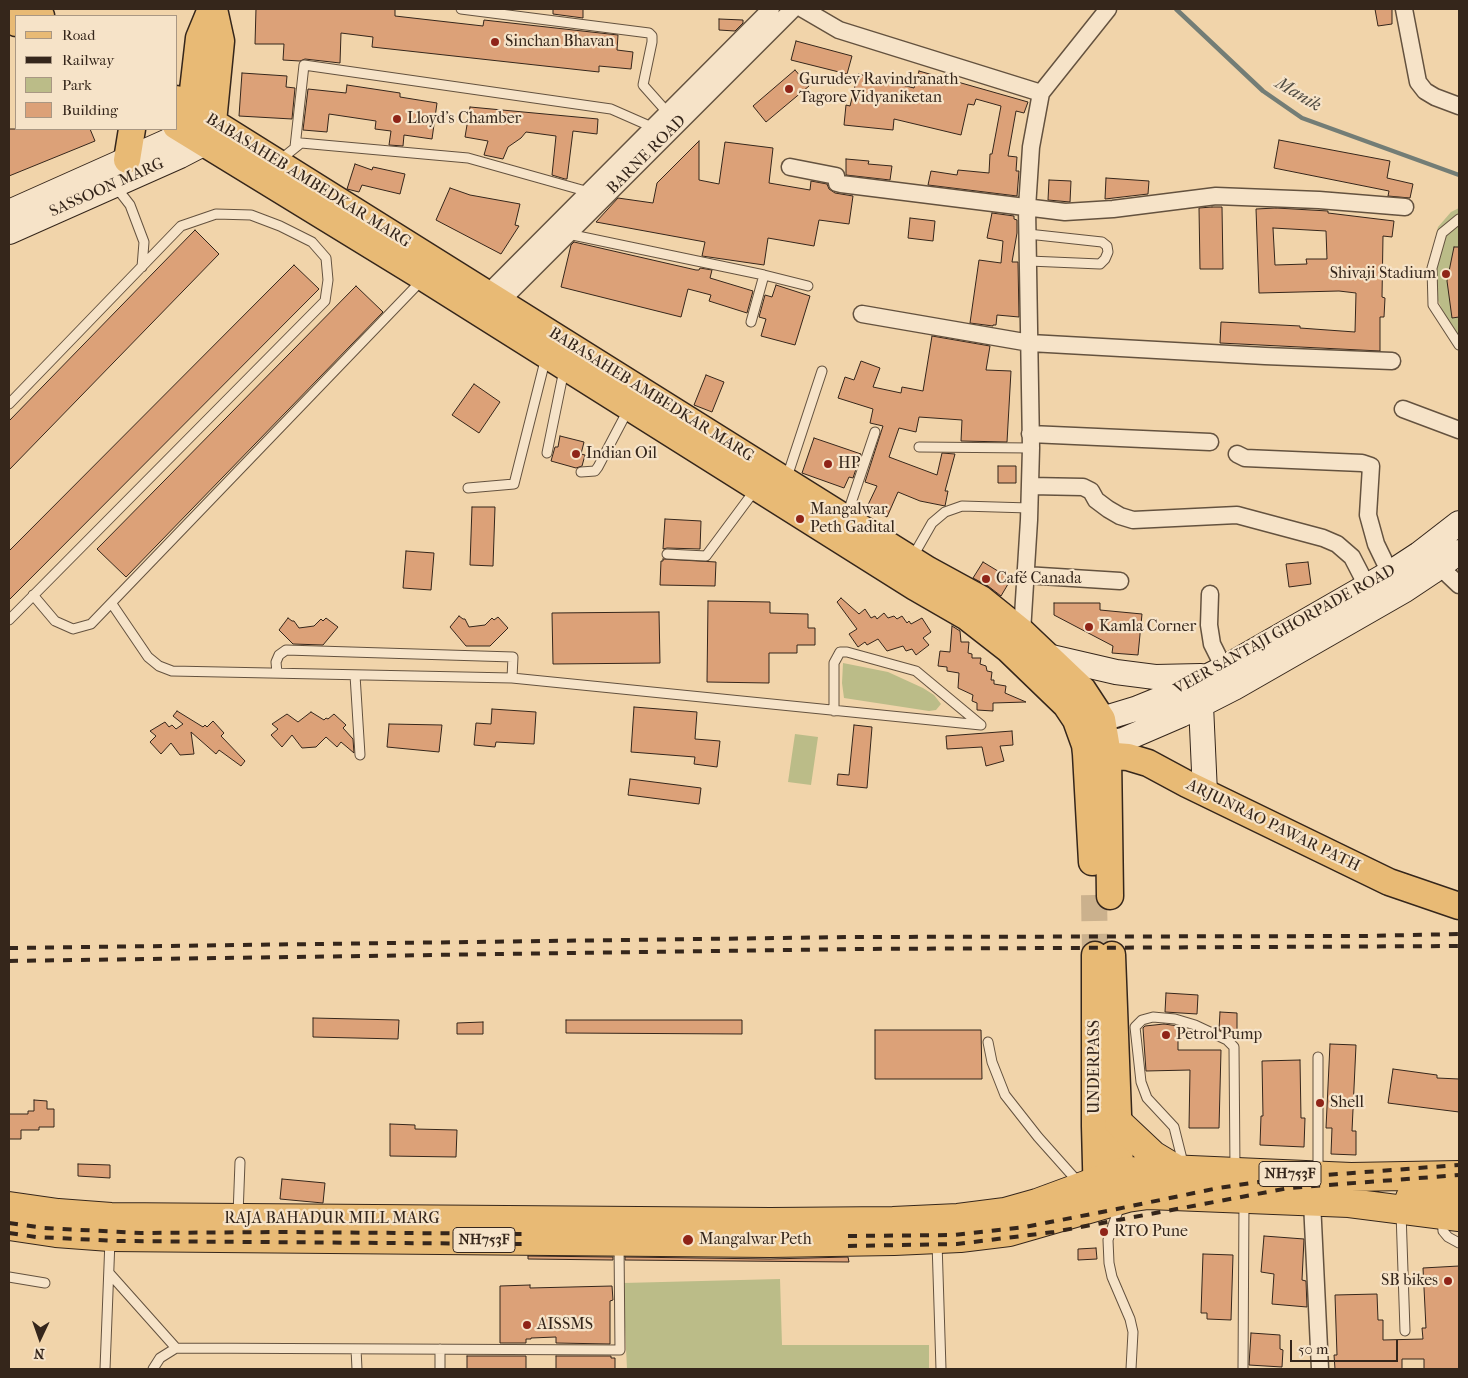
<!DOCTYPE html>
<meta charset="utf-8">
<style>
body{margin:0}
#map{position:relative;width:1468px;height:1378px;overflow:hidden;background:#f1d4aa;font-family:"IM FELL French Canon",serif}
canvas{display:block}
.frame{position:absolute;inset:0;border:10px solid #35261b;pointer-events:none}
.legend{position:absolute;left:15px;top:15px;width:162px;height:115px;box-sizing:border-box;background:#f6e3c8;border:1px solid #a99783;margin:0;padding:6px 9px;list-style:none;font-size:15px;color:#35261b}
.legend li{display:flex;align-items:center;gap:10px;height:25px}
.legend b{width:25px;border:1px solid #a99783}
.north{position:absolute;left:15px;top:1313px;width:50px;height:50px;-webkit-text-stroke:4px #f6e3c8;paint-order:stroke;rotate:183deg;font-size:14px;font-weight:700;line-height:20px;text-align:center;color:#35261b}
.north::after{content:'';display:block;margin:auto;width:18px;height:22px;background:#35261b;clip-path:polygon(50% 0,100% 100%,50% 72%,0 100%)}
.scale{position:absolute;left:1290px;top:1340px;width:108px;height:22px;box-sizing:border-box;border:2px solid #35261b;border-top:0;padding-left:6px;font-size:15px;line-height:18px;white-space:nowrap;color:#35261b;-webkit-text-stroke:4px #f6e3c8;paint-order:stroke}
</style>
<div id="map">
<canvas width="1468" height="1378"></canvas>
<div class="frame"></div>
<ul class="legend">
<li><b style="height:6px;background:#e8ba75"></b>Road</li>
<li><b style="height:6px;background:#35261b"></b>Railway</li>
<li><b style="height:14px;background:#bbbc88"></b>Park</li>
<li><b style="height:14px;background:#dca178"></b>Building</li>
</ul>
<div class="north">N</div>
<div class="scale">50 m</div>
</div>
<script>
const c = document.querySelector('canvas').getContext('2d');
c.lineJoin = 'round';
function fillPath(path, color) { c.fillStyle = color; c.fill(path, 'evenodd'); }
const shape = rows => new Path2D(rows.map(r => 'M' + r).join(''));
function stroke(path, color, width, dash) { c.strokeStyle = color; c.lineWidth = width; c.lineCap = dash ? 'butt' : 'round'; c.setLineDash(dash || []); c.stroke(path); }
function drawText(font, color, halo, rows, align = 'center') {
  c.font = font + ' "IM FELL French Canon",serif'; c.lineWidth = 4.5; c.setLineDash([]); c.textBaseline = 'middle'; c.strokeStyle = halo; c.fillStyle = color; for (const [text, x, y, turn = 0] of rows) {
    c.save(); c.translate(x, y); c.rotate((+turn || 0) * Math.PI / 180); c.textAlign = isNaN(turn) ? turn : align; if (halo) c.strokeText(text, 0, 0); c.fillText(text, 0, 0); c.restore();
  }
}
const green = shape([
 [1459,208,1459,343,1450,328,1434,291,1431,257,1438,227,1451,212],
 [843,663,888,672,923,688,934,695,941,704,936,710,929,711,844,698,842,683],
 [795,734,818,737,811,785,788,782],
 [780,1279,782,1345,929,1345,929,1369,627,1369,623,1283]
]);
const stream = shape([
 [1176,9,1263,91,1302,118,1459,175]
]);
const building = shape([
 [256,9,395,9,395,16,483,26,484,20,618,35,617,50,633,52,631,69,599,66,599,72,372,47,373,37,341,33,340,63,305,59,300,61,283,60,284,44,255,44,256,9],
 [553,9,583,9,583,18,553,14,553,9],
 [1375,9,1392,9,1392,24,1378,26,1375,9],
 [719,19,743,20,743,23,735,31,719,30,719,19],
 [796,41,852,56,847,74,791,60,796,41],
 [795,70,809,86,766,122,753,106,795,70],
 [919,71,1028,102,1024,113,1016,111,1008,156,1017,157,1016,171,1019,171,1017,196,928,185,931,171,957,175,958,170,989,173,990,154,992,154,1001,106,976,99,974,105,968,104,961,135,894,119,893,130,844,125,846,105,850,106,858,74,914,88,919,71],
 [242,73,287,76,286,87,295,88,292,119,239,116,242,73],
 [347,85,400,93,400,97,437,103,432,139,404,135,403,146,389,145,391,131,375,129,376,121,329,114,327,132,303,130,308,89,346,93,347,85],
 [470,107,598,119,597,134,573,131,567,179,565,179,552,175,556,136,526,132,521,138,508,147,503,159,484,155,488,141,465,137,470,107],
 [9,129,90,129,95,141,9,176,9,129],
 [1279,140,1390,161,1387,178,1413,184,1410,198,1388,196,1389,191,1274,168,1279,140],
 [699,141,699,180,719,184,725,142,773,148,769,183,810,190,811,181,827,184,829,189,835,193,853,196,849,224,819,220,814,246,768,238,764,265,702,256,705,242,596,222,618,198,653,203,657,183,699,141],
 [846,159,869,161,868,164,892,166,890,180,846,175,846,159],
 [355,164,372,170,373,167,405,174,400,194,362,185,359,192,347,189,355,164],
 [1106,178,1149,181,1148,194,1105,199,1106,178],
 [1049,180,1071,181,1070,202,1048,200,1049,180],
 [450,188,470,195,520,204,515,225,519,226,501,254,436,220,450,188],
 [1212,207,1222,207,1223,269,1200,269,1199,208,1212,207],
 [1276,208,1328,211,1328,213,1394,221,1392,237,1383,236,1382,297,1385,298,1384,317,1380,317,1380,351,1220,343,1221,322,1300,326,1300,328,1355,332,1356,293,1339,291,1259,293,1256,209,1276,208],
 [1273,228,1326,231,1327,259,1306,259,1307,264,1275,265,1273,228],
 [992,213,1014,216,1014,219,1017,220,1017,233,1012,262,1018,262,1019,317,997,315,996,325,993,325,993,326,970,323,979,260,1001,263,1003,241,987,238,992,213],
 [910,218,935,221,933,241,908,238,910,218],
 [195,230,219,254,9,470,9,421,195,230],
 [574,242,696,270,699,270,700,268,712,270,710,278,753,291,747,313,709,301,711,295,688,289,681,317,561,287,571,245,574,242],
 [1454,247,1459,247,1459,317,1452,318,1447,281,1454,247],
 [294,265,319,289,9,600,9,551,294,265],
 [776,285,810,296,795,345,761,336,766,319,759,317,765,295,772,297,776,285],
 [356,286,383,312,126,577,97,549,356,286],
 [932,336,990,346,986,370,1011,371,1007,442,961,441,962,420,919,417,916,432,899,428,889,457,937,475,942,453,955,454,945,491,948,491,945,506,920,501,898,492,887,517,867,507,877,486,865,482,883,426,870,423,873,409,838,398,845,377,854,380,861,361,880,368,873,387,901,393,902,387,923,391,932,336],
 [706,375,724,382,712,412,694,405,706,375],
 [474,384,500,402,479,433,452,415,474,384],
 [560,436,584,442,581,454,585,455,582,466,576,468,551,461,555,447,558,447,560,436],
 [814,438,861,454,853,478,849,477,844,488,802,473,814,438],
 [998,466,1016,466,1016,483,998,483,998,466],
 [472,507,495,507,493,566,470,565,472,507],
 [665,519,701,521,700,549,667,548,663,549,665,519],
 [406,551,434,553,431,590,403,588,406,551],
 [663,559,716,562,715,586,660,585,661,561,663,561,663,559],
 [983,562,1011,579,1001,596,988,586,973,578,983,562],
 [1308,562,1311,584,1289,587,1286,564,1308,562],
 [841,598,859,614,865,609,871,618,875,616,877,619,884,613,888,618,894,616,897,619,902,616,907,623,909,621,911,624,922,618,931,632,923,638,929,645,916,655,912,649,906,651,903,646,887,651,878,639,867,645,865,642,858,647,849,634,857,629,837,602,841,598],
 [708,601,770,602,770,613,808,614,808,628,815,628,815,645,797,645,797,653,769,653,769,683,707,682,708,601],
 [1054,603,1100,603,1100,610,1142,614,1138,655,1112,653,1113,646,1054,615,1054,603],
 [659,612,660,663,553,664,552,613,659,612],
 [459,616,463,619,465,619,469,627,485,625,492,618,494,620,498,617,508,628,490,646,466,646,450,627,459,616],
 [288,618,292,621,294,621,299,628,314,626,321,619,323,621,326,618,338,627,323,645,293,644,279,630,288,618],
 [952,626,960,631,961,642,969,642,968,653,972,654,972,658,981,658,980,664,986,666,987,671,992,672,991,680,994,680,994,684,1006,686,1005,693,1026,702,993,703,993,711,977,710,977,703,972,701,973,695,958,688,959,673,947,671,947,667,938,666,940,651,950,652,952,626],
 [634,707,697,712,695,739,720,741,717,767,694,764,695,757,631,752,634,707],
 [492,709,536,712,534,744,496,742,495,747,474,745,476,723,491,724,492,709],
 [177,711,203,727,205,725,207,727,213,721,224,733,221,736,245,761,241,766,219,750,216,754,191,732,194,754,180,755,171,743,161,754,150,742,156,736,150,731,165,722,169,727,172,725,176,729,183,724,173,716,177,711],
 [311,712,324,720,326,718,328,719,334,714,346,725,343,728,353,739,354,753,341,742,337,747,326,737,316,747,302,748,292,735,282,747,271,735,278,729,272,724,287,714,298,722,311,712],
 [389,724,442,725,439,752,387,747,389,724],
 [854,725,872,727,867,788,837,785,838,774,849,775,854,725],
 [1012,731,1013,745,1000,746,1004,761,986,766,982,747,947,749,946,736,1012,731],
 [630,779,701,788,699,804,628,795,630,779],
 [1166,993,1198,995,1197,1014,1165,1012,1166,993],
 [1220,1012,1237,1013,1237,1032,1223,1031,1219,1030,1220,1012],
 [313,1018,399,1020,398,1039,313,1037,313,1018],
 [566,1020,742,1020,742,1034,566,1033,566,1020],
 [483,1022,483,1034,457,1034,457,1023,483,1022],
 [1164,1024,1178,1026,1178,1050,1221,1050,1219,1128,1189,1128,1190,1070,1146,1071,1143,1028,1145,1026,1164,1024],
 [875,1030,981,1030,982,1079,875,1079,875,1030],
 [1330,1044,1356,1045,1352,1131,1356,1131,1356,1155,1331,1154,1332,1128,1326,1128,1330,1044],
 [1300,1060,1301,1118,1305,1118,1304,1147,1260,1145,1261,1116,1263,1116,1262,1061,1300,1060],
 [1393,1069,1437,1075,1437,1078,1459,1079,1459,1112,1388,1103,1393,1069],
 [34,1100,47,1101,47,1109,54,1109,54,1127,39,1127,39,1130,21,1130,21,1139,9,1139,9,1114,28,1114,28,1111,34,1111,34,1100],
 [390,1124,415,1125,415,1129,457,1130,456,1157,390,1156,390,1124],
 [78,1164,110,1165,110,1178,78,1176,78,1164],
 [282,1179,325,1183,323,1203,280,1199,282,1179],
 [1264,1236,1304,1239,1302,1280,1306,1281,1307,1307,1272,1304,1274,1274,1261,1272,1264,1236],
 [1096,1248,1097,1259,1078,1260,1078,1249,1096,1248],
 [1203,1254,1233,1255,1231,1320,1207,1319,1207,1313,1201,1313,1203,1254],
 [528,1256,613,1257,613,1260,528,1259,528,1256],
 [625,1257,770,1259,848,1257,849,1262,625,1260,625,1257],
 [1459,1266,1459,1369,1424,1369,1424,1359,1402,1359,1402,1369,1335,1369,1334,1355,1337,1355,1335,1295,1377,1294,1378,1320,1383,1320,1383,1340,1423,1339,1422,1328,1426,1328,1423,1268,1459,1266],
 [530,1285,530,1288,612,1286,613,1300,610,1301,610,1344,556,1343,556,1337,531,1338,531,1339,526,1339,526,1343,500,1343,500,1286,530,1285],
 [1251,1333,1280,1335,1280,1349,1283,1350,1282,1367,1249,1365,1251,1333],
 [467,1356,526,1356,526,1369,467,1369,467,1356],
 [556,1356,611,1356,611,1358,615,1358,615,1369,556,1369,556,1356]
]);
const primaryTunnel = shape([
 [1094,895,1095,955]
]);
const service = shape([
 [461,9,649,33,652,36,652,42,643,85,667,112],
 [295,147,304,65,611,109,652,127],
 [280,160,301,143,468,158,589,192],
 [116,187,130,205,144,242,142,267],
 [1459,219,1442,233,1432,268,1433,305,1459,345],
 [568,234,764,275,808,286],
 [1028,234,1102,242,1107,246,1108,252,1105,259,1100,264,1029,261],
 [751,322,764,275],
 [9,404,181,226,216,214,251,215,280,226,312,242,326,258,328,280,325,301,9,620],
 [919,447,1031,448],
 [547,453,564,370],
 [581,472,595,471,598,467,628,410],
 [787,477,822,371],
 [468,488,514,484,546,357],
 [847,515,875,432],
 [667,554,706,556,755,490],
 [912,558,932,523,945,512,962,506,1029,508],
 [33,595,55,621,73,629,91,624,422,280],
 [112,604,148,657,159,666,172,671,512,678,981,725],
 [277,673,276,662,279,655,286,650,513,657,512,678],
 [355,675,360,755],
 [834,711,834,663,840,652,847,652,916,671,981,725],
 [988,1042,992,1062,1005,1095,1038,1137,1079,1183],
 [1184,1167,1174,1127,1147,1098,1141,1082,1135,1027,1142,1020,1153,1017,1175,1019,1195,1025,1227,1040,1234,1047,1235,1169],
 [1318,1172,1318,1057],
 [1120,1205,1108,1240,1109,1263,1112,1277,1130,1319,1133,1332,1131,1369],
 [1401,1212,1405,1331],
 [238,1215,240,1162],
 [1442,1217,1443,1231,1448,1237,1459,1243],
 [937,1242,941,1369],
 [110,1274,176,1348],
 [9,1277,45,1283],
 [356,1349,357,1369],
 [105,1369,110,1240],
 [153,1369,160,1358,176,1348,620,1350,619,1244],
 [440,1369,440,1349],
 [1243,1369,1244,1201]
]);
const minor = shape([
 [803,9,839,30,1041,93],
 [1404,9,1418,82,1425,91,1435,97,1459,106],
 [790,167,836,176,837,183,841,184,1065,212,1113,209,1216,196,1319,200,1405,207],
 [488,293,771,9],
 [501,301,793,9],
 [862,314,1030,343,1265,356,1392,361],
 [1403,409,1459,430],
 [1030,434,1210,442],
 [1237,454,1245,458,1362,463,1371,466,1368,515,1376,544,1390,573],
 [1030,486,1083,487,1091,491,1096,500,1108,509,1120,516,1133,520,1237,515,1323,538,1337,544,1352,557,1367,586],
 [1440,567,1459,585],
 [1025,575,1120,581],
 [1210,594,1209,625,1212,644,1224,668],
 [1022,632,1029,520,1031,448,1027,208,1031,147,1041,93,1108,9],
 [1312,1202,1320,1369]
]);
const secondary = shape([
 [9,212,168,141,183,130,189,114],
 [9,232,180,156,205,143,211,129],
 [1047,656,1116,672,1155,677,1201,676],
 [1201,705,1205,793],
 [1083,720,1102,719,1135,709,1172,694,1224,668,1393,571,1419,554,1459,523],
 [1086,745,1107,744,1123,740,1181,715,1234,688,1405,590,1432,572,1459,552]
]);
const primary = shape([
 [28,9,41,16],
 [9,19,16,23],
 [176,99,928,570,981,599,1022,632,1083,690,1102,719,1108,755,1110,896],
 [191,108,199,38,211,9],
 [213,122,221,41,214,9],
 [176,126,424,278,915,587,967,617,1008,649,1066,705,1076,720,1085,745,1086,754,1092,862],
 [127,160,132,129],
 [1091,754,1128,757,1148,763,1187,784,1389,882,1459,906],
 [1095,955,1095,1126,1097,1202],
 [1112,955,1121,1194]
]);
const trunk = shape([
 [1119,1123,1153,1155,1178,1170],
 [1410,1198,1459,1196],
 [9,1206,58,1213,111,1217,770,1222,893,1221,958,1218,1005,1212,1037,1203,1121,1172,1168,1169,1351,1177,1459,1175],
 [9,1226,56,1233,110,1237,770,1243,894,1241,960,1238,1009,1232,1127,1198,1148,1195,1349,1203,1459,1217]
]);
const rail = shape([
 [9,948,854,937,1363,936,1459,934],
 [9,961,855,949,1459,946],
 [9,1223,44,1228,141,1233,283,1232,527,1234],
 [9,1233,36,1237,118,1241,528,1244],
 [848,1236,954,1235,1025,1227,1117,1209,1218,1188,1286,1178,1459,1165],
 [848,1246,957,1244,1054,1232,1289,1188,1459,1175]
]);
const markers = [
 [495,42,5,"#8f2418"],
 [789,89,5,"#8f2418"],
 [397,119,5,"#8f2418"],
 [1446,274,5,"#8f2418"],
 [576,454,5,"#8f2418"],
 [828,464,5,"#8f2418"],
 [800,519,5,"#8f2418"],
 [986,579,5,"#8f2418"],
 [1089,627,5,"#8f2418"],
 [1166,1035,5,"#8f2418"],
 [1320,1103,5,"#8f2418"],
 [1104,1232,5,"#8f2418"],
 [688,1240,6,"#8f2418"],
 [1448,1281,5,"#8f2418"],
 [527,1325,5,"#8f2418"]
];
const shields = [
 [1290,1174,62],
 [484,1240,62]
];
const shieldNames = [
 ["NH753F",1290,1174],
 ["NH753F",484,1240]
];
const poiNames = [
 ["Sinchan Bhavan",505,42],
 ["Gurudev Ravindranath",799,80],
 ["Tagore Vidyaniketan",799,98],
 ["Lloyd's Chamber",407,119],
 ["Shivaji Stadium",1436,274,"right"],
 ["Indian Oil",586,454],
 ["HP",838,464],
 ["Mangalwar",810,510],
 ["Peth Gadital",810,528],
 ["Café Canada",996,579],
 ["Kamla Corner",1099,627],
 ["Petrol Pump",1176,1035],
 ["Shell",1330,1103],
 ["RTO Pune",1114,1232],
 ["Mangalwar Peth",699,1240],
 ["SB bikes",1438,1281,"right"],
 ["AISSMS",537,1325]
];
const streetNames = [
 ["BARNE ROAD",647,155,-45],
 ["BABASAHEB AMBEDKAR MARG",308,181,32],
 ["SASSOON MARG",107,188,-24],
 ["BABASAHEB AMBEDKAR MARG",651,395,32],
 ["VEER SANTAJI GHORPADE ROAD",1285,630,-29],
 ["ARJUNRAO PAWAR PATH",1273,826,26],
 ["UNDERPASS",1095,1067,-90],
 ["RAJA BAHADUR MILL MARG",332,1219]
];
const waterNames = [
 ["Manik",1298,95,31]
];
fillPath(green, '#bbbc88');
stroke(stream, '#737d76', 4.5);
fillPath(building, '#dca178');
stroke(building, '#35261b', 1);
stroke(primaryTunnel, '#cbb18d', 26, [26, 13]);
stroke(service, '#64523f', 11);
stroke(minor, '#64523f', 19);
stroke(secondary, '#35261b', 26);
stroke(primary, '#35261b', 29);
stroke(trunk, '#35261b', 30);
stroke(service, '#f6e3c8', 9);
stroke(minor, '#f6e3c8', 16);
stroke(secondary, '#f6e3c8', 24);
stroke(primary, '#e8ba75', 26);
stroke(trunk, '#e8ba75', 28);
stroke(rail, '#35261b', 4, [9, 9]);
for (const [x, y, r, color] of markers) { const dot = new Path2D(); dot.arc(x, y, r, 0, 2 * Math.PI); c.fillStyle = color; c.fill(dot); stroke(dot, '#f6e3c8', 2); }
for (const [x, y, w] of shields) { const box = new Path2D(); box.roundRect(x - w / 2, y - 12.5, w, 25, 4); c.fillStyle = '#f6e3c8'; c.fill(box); stroke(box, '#35261b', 1); }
drawText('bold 15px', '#35261b', null, shieldNames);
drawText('16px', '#35261b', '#f6e3c8', poiNames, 'left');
drawText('16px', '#35261b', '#f6e3c8', streetNames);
drawText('italic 18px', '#4f4a41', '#f6e3c8', waterNames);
</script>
